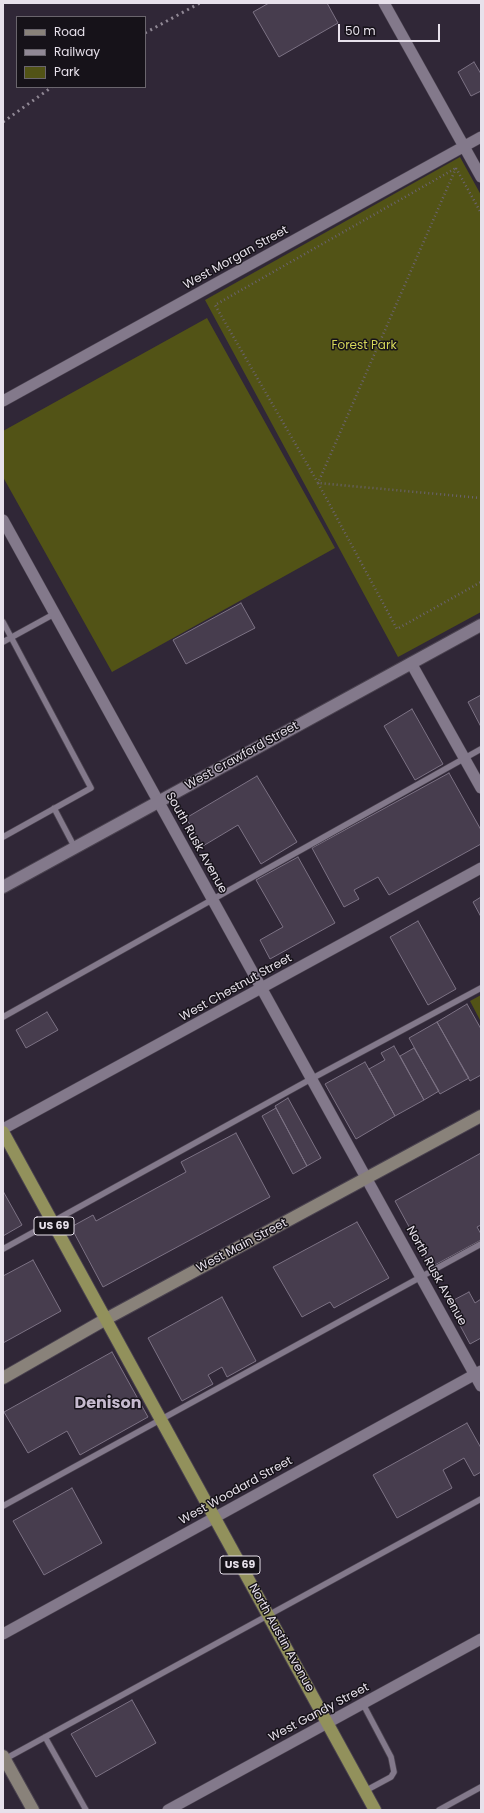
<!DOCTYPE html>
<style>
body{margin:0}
#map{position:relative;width:484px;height:1813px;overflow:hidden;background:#302737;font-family:Poppins,sans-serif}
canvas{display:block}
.frame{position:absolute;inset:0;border:4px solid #e7e1eb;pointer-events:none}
.legend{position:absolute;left:16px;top:16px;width:130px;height:72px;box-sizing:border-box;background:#161219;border:1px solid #6a656d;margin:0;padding:5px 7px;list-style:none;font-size:12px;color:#e7e1eb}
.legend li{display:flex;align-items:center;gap:8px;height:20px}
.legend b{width:20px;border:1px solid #6a656d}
.scale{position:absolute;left:338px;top:24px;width:102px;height:18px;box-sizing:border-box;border:2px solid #e7e1eb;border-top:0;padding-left:5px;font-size:12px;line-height:14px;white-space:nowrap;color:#e7e1eb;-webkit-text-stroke:3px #161219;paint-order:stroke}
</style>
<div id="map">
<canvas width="484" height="1813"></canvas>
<div class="frame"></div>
<ul class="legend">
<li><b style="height:5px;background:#89827a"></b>Road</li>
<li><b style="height:5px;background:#908895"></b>Railway</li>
<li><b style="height:11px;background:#525316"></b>Park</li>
</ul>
<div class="scale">50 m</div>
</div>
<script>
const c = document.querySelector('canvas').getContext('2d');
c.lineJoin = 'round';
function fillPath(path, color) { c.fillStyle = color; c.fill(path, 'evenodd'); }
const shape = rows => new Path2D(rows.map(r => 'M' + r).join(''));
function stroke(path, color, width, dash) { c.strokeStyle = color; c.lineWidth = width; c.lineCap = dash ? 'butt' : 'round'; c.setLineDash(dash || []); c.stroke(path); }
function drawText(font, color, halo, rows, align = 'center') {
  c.font = font + ' Poppins,sans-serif'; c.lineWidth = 3; c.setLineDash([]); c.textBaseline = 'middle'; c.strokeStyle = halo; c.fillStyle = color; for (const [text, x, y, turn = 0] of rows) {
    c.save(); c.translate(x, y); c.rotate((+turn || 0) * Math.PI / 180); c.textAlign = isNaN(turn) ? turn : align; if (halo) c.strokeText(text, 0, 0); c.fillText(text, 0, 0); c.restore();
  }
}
const green = shape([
 [460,157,481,195,481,612,398,657,205,300],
 [207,318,335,548,112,672,3,477,3,431],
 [481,995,481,1022,470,1001]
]);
const building = shape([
 [269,3,327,3,338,23,279,57,253,12,269,3],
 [474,62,481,74,481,91,471,96,458,72,474,62],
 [241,603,255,628,186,664,173,640,241,603],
 [481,695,481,727,468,702,481,695],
 [412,709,443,764,415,780,384,726,412,709],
 [449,773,481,830,481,844,389,895,378,877,354,890,359,899,344,907,312,848,449,773],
 [257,776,297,842,261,864,238,825,203,846,186,818,257,776],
 [298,857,335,923,270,959,260,940,283,927,256,880,298,857],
 [481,897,481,917,473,902,481,897],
 [418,921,456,989,428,1005,390,937,418,921],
 [467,1004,481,1029,481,1075,470,1081,437,1022,467,1004],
 [47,1012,58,1030,26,1048,16,1030,47,1012],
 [437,1022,469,1078,440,1094,409,1038,437,1022],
 [394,1046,424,1100,395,1116,369,1069,385,1060,381,1053,394,1046],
 [414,1048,439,1091,424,1100,400,1056,414,1048],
 [365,1062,395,1116,356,1139,325,1084,365,1062],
 [288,1098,321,1158,307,1166,275,1106,288,1098],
 [276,1108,307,1166,293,1174,262,1116,276,1108],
 [236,1133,270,1197,103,1287,71,1227,93,1215,96,1221,186,1172,181,1162,236,1133],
 [481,1153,481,1225,477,1227,481,1234,481,1240,431,1267,395,1201,481,1153],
 [3,1191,22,1225,3,1236,3,1191],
 [357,1222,389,1278,334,1308,330,1302,302,1317,273,1267,357,1222],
 [33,1260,61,1311,3,1343,3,1276,33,1260],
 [469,1292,475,1303,481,1299,481,1338,470,1344,448,1303,469,1292],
 [222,1297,256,1361,227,1377,222,1367,208,1375,213,1384,182,1401,148,1338,222,1297],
 [112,1352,148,1417,80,1455,67,1431,28,1453,4,1412,112,1352],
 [467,1423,481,1448,481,1472,474,1476,464,1458,443,1470,452,1488,397,1518,373,1475,467,1423],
 [72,1488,102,1543,44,1575,13,1521,72,1488],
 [132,1700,156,1743,96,1777,71,1734,132,1700]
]);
const path = shape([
 [456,168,318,483,215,305,456,168],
 [456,168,481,213],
 [481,498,318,483,397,629,481,582]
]);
const service = shape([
 [3,622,91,788,3,837],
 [3,642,54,614],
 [54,808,75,848],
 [3,1017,481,749],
 [3,1249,311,1079,481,988],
 [3,1506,481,1244],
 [363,1704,391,1757,394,1772,391,1777,365,1791],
 [45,1737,86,1810],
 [5,1759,481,1499],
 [439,1810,481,1787]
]);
const minor = shape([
 [384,3,481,177],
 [3,401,481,137],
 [3,520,481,1386],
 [411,663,481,788],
 [3,1129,481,868],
 [3,1634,481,1371],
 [168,1810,481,1639]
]);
const tertiary = shape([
 [3,887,481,625]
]);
const secondary = shape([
 [3,1378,106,1319,481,1116],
 [3,1756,33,1810]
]);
const trunk = shape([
 [3,1132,375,1810]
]);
const rail = shape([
 [145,33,200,3],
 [3,122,52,87]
]);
const shields = [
 [54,1226,40],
 [240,1565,40]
];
const shieldNames = [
 ["US 69",54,1226],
 ["US 69",240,1565]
];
const streetNames = [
 ["West Morgan Street",236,258,-29],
 ["West Crawford Street",242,756,-29],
 ["South Rusk Avenue",196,843,61],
 ["West Chestnut Street",236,988,-29],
 ["West Main Street",242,1246,-28],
 ["North Rusk Avenue",436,1276,61],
 ["West Woodard Street",236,1491,-29],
 ["North Austin Avenue",281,1638,61],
 ["West Gandy Street",319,1713,-28]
];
const parkNames = [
 ["Forest Park",364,346]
];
const districtNames = [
 ["Denison",108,1404]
];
fillPath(green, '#525316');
fillPath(building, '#473d4e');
stroke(building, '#7c7284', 1);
stroke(service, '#4a424f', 7);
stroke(minor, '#4a424f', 12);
stroke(tertiary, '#4a424f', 14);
stroke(secondary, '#4a424f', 14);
stroke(trunk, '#4a424f', 14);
stroke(path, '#6b6371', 2.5, [1, 3]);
stroke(service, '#83798b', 5.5);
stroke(minor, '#83798b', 11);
stroke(tertiary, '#83798b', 12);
stroke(secondary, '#89827a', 12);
stroke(trunk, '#92915c', 12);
stroke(rail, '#908895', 3, [2, 4]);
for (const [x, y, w] of shields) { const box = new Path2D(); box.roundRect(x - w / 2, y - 9, w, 18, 3); c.fillStyle = '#161219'; c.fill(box); stroke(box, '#e7e1eb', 1); }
drawText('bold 11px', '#e7e1eb', null, shieldNames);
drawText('12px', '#e7e1eb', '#161219', streetNames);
drawText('12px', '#d5d659', '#161219', parkNames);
drawText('bold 16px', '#c6bace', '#161219', districtNames);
</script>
